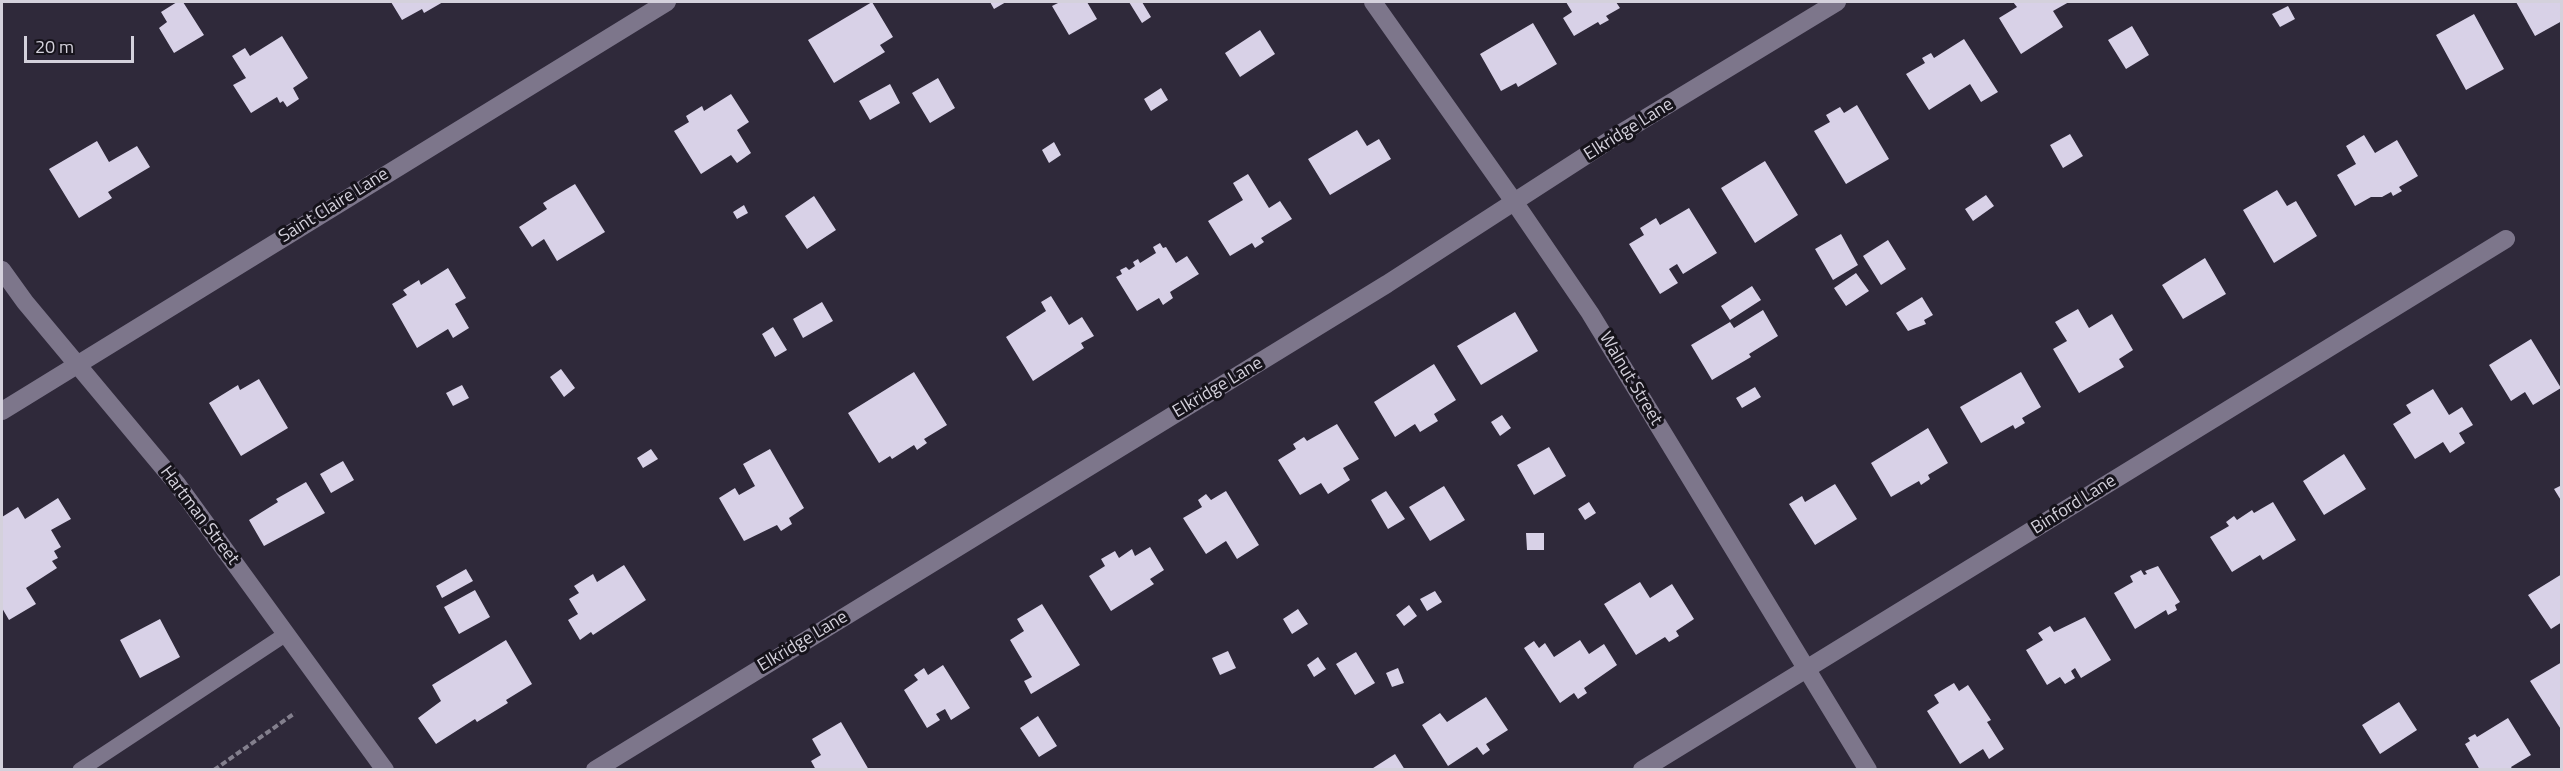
<!DOCTYPE html>
<style>
body{margin:0}
#map{position:relative;width:2563px;height:771px;overflow:hidden;background:#2f293a;font-family:"Titillium Web",sans-serif}
canvas{display:block}
.frame{position:absolute;inset:0;border:3px solid #d4d1dc;pointer-events:none}
.scale{position:absolute;left:24px;top:36px;width:110px;height:27px;box-sizing:border-box;border:3px solid #d4d1dc;border-top:0;padding-left:8px;font-size:18px;line-height:21px;white-space:nowrap;color:#d4d1dc;-webkit-text-stroke:4px #16131b;paint-order:stroke}
</style>
<div id="map">
<canvas width="2563" height="771"></canvas>
<div class="frame"></div>
<div class="scale">20 m</div>
</div>
<script>
const c = document.querySelector('canvas').getContext('2d');
c.lineJoin = 'round';
function fillPath(path, color) { c.fillStyle = color; c.fill(path, 'evenodd'); }
const shape = rows => new Path2D(rows.map(r => 'M' + r).join(''));
function stroke(path, color, width, dash) { c.strokeStyle = color; c.lineWidth = width; c.lineCap = dash ? 'butt' : 'round'; c.setLineDash(dash || []); c.stroke(path); }
function drawText(font, color, halo, rows, align = 'center') {
  c.font = font + ' "Titillium Web",sans-serif'; c.lineWidth = 6; c.setLineDash([]); c.textBaseline = 'middle'; c.strokeStyle = halo; c.fillStyle = color; for (const [text, x, y, turn = 0] of rows) {
    c.save(); c.translate(x, y); c.rotate((+turn || 0) * Math.PI / 180); c.textAlign = isNaN(turn) ? turn : align; if (halo) c.strokeText(text, 0, 0); c.fillText(text, 0, 0); c.restore();
  }
}
const building = shape([
 [177,2,183,2,204,35,174,53,159,28,167,22,161,12],
 [391,2,443,2,424,13,422,9,402,20],
 [872,2,893,37,880,45,885,52,834,83,808,40],
 [990,2,1006,2,994,9],
 [1060,2,1087,2,1097,19,1069,35,1052,6],
 [1129,2,1142,2,1151,17,1142,23],
 [1566,2,1616,2,1620,8,1606,16,1609,20,1600,25,1598,22,1574,36,1563,18,1572,12],
 [2013,2,2069,2,2053,11,2063,27,2021,54,1999,18,2017,7],
 [2516,2,2562,2,2562,21,2535,36],
 [2288,6,2295,19,2280,27,2272,14],
 [2474,14,2504,69,2466,90,2436,35],
 [1533,23,1557,64,1518,87,1516,83,1501,91,1480,54],
 [2132,26,2149,55,2126,69,2108,40],
 [1260,30,1275,54,1240,77,1225,53],
 [282,36,308,78,293,88,299,99,287,107,283,101,280,103,277,97,251,113,233,85,246,78,232,56,245,48,250,56],
 [1964,39,1998,92,1981,102,1970,84,1929,110,1906,74,1925,63,1922,58,1931,53,1934,58],
 [938,78,955,108,930,123,912,93],
 [890,84,900,103,870,120,859,101],
 [1161,88,1168,100,1151,111,1144,99],
 [731,94,749,122,737,130,751,153,737,163,731,155,701,174,674,131,689,122,686,116,702,106,704,111],
 [1857,105,1889,159,1846,184,1814,131,1830,122,1826,115,1840,107,1844,113],
 [1357,130,1367,146,1379,139,1391,159,1330,195,1308,159],
 [2070,134,2083,156,2063,168,2050,145],
 [2364,135,2375,153,2397,140,2418,176,2399,187,2402,191,2393,196,2391,192,2382,197,2371,197,2355,206,2337,175,2356,164,2346,146],
 [97,141,109,162,137,146,150,167,108,192,112,198,79,218,49,169],
 [1054,142,1061,155,1049,163,1042,150],
 [1765,161,1798,215,1755,243,1721,188],
 [1248,174,1269,208,1280,201,1292,219,1261,238,1264,242,1255,248,1252,243,1230,256,1208,221,1243,200,1233,183],
 [575,184,605,232,557,261,544,239,532,247,519,227,547,209,543,203],
 [2277,190,2287,206,2296,201,2317,236,2274,263,2243,210],
 [1986,195,1994,206,1973,221,1965,209],
 [814,196,836,230,807,249,785,216],
 [744,205,748,213,737,219,733,212],
 [1689,208,1717,253,1683,274,1677,264,1669,269,1678,283,1660,294,1629,244,1644,235,1640,228,1656,218,1660,225],
 [1841,234,1858,265,1833,280,1815,249],
 [1888,240,1906,269,1881,285,1863,256],
 [1160,243,1163,248,1166,247,1176,263,1187,256,1199,274,1170,292,1173,298,1163,305,1159,298,1137,311,1116,277,1122,274,1120,270,1126,267,1129,270,1135,266,1133,262,1138,259,1140,263,1156,253,1153,247],
 [2205,258,2226,294,2183,319,2162,285],
 [448,268,466,298,455,304,469,328,453,338,448,329,417,348,392,304,407,295,403,290,419,280,421,285],
 [1856,273,1869,291,1846,306,1834,288],
 [1752,286,1761,300,1730,320,1721,306],
 [1051,296,1069,325,1082,317,1094,336,1081,343,1084,348,1033,381,1006,337,1046,311,1041,302],
 [1922,297,1933,315,1924,320,1926,324,1908,331,1896,313],
 [822,302,833,321,803,338,793,319],
 [2078,309,2089,328,2112,314,2133,350,2119,359,2124,367,2079,393,2053,349,2067,341,2055,322],
 [1763,310,1778,336,1749,354,1751,357,1712,380,1691,345,1730,322,1734,328],
 [1515,312,1538,351,1481,385,1457,346],
 [773,327,787,350,775,357,762,334],
 [2531,339,2561,388,2533,405,2525,392,2511,401,2489,365],
 [1434,364,1456,400,1434,414,1438,421,1420,432,1415,424,1395,437,1374,402],
 [561,369,575,388,564,397,550,377],
 [914,372,947,425,924,439,927,443,917,450,914,445,892,459,890,456,879,463,848,413],
 [2021,372,2041,407,2022,418,2025,423,2015,429,2013,425,1981,443,1960,407],
 [259,379,288,428,241,456,209,403,238,385,240,390],
 [462,385,469,398,453,406,446,393],
 [1755,387,1761,397,1742,408,1736,398],
 [2433,389,2449,415,2462,407,2473,425,2459,433,2465,443,2450,453,2443,442,2415,459,2393,424,2411,413,2406,405],
 [1502,415,1511,428,1500,436,1491,422],
 [1337,424,1359,459,1343,468,1350,480,1328,494,1321,483,1300,495,1278,460,1296,449,1293,444,1304,437,1307,441],
 [1928,428,1948,463,1928,475,1930,479,1921,485,1919,481,1891,497,1871,463],
 [1549,447,1566,476,1534,495,1517,465],
 [651,449,658,459,643,468,637,458],
 [770,449,804,508,789,518,792,524,781,531,777,525,744,541,719,498,735,488,739,495,755,486,743,464],
 [2344,454,2366,489,2324,515,2303,481],
 [343,461,354,480,331,493,320,474],
 [306,482,325,513,264,546,249,520,278,502,276,499],
 [1835,484,1857,519,1815,545,1789,504,1802,496,1805,502],
 [2562,485,2562,502,2554,489],
 [1444,486,1465,520,1430,541,1409,507],
 [1226,491,1259,545,1237,559,1226,541,1206,554,1183,518,1202,507,1198,500,1206,494,1211,500],
 [1386,491,1405,519,1388,529,1371,500],
 [58,498,71,519,51,530,61,547,54,551,58,558,52,561,57,568,26,588,36,604,9,620,2,608,2,517,18,507,25,519],
 [1589,502,1596,513,1585,520,1578,509],
 [2273,502,2296,540,2263,560,2260,555,2232,572,2210,537,2229,526,2226,522,2234,516,2237,520,2252,510,2254,513],
 [1526,533,1544,533,1544,550,1527,550],
 [1150,547,1164,570,1150,579,1154,584,1111,611,1089,576,1105,566,1101,559,1115,551,1119,558,1132,549,1135,556],
 [624,565,646,600,593,635,591,632,580,640,568,620,578,614,569,599,579,593,574,586,593,574,597,582],
 [2158,566,2180,602,2175,605,2177,610,2168,615,2166,610,2135,629,2114,593,2133,582,2130,576,2141,570,2144,575,2147,574,2145,571],
 [466,569,473,581,442,598,436,586],
 [2562,574,2562,622,2551,629,2528,595],
 [1640,582,1650,598,1672,584,1694,619,1676,631,1679,636,1669,642,1665,637,1636,655,1604,604],
 [475,590,490,617,459,634,444,607],
 [1435,591,1442,602,1427,611,1420,599],
 [1042,604,1080,665,1031,694,1024,681,1032,677,1010,640,1024,631,1017,619],
 [1409,605,1417,616,1404,626,1396,615],
 [1298,609,1308,624,1292,634,1283,619],
 [2085,617,2111,660,2081,678,2075,668,2071,671,2075,678,2065,684,2060,677,2047,685,2026,650,2043,640,2038,633,2050,626,2054,632],
 [160,619,180,657,140,678,120,640],
 [506,640,532,684,506,700,508,703,477,722,475,719,436,744,418,718,441,701,432,685],
 [1580,640,1589,654,1604,644,1617,665,1584,688,1587,693,1578,699,1574,693,1560,703,1524,648,1534,641,1539,648,1545,643,1554,657],
 [1228,651,1236,668,1220,675,1212,658],
 [1356,652,1375,683,1355,695,1336,664],
 [1318,657,1326,669,1314,677,1307,665],
 [2562,662,2562,731,2530,681],
 [943,665,970,708,951,720,945,709,936,714,940,720,927,728,904,690,918,680,914,675,924,668,928,675],
 [1398,668,1404,683,1392,687,1386,673],
 [1954,683,1959,691,1968,685,1991,720,1987,722,2004,749,1989,759,1983,749,1960,764,1927,711,1939,703,1934,695],
 [1486,697,1508,730,1486,744,1490,750,1483,755,1477,747,1448,766,1422,725,1440,713,1447,722],
 [2399,702,2417,730,2380,754,2362,725],
 [1038,716,1057,746,1039,757,1020,728],
 [2508,718,2531,755,2511,767,2513,770,2480,770,2465,744,2470,741,2468,738,2475,734,2477,737],
 [841,722,869,770,816,770,811,761,821,755,812,739],
 [1395,754,1405,770,1370,770]
]);
const path = shape([
 [214,770,295,713]
]);
const lane = shape([
 [80,770,286,634]
]);
const street = shape([
 [1373,2,1515,203,1590,313,1868,770],
 [2,270,25,302,177,484,385,770],
 [2,411,667,2],
 [595,770,1387,284,1613,138,1837,2],
 [1642,770,2506,239]
]);
const streetNames = [
 ["Elkridge Lane",1629,130,-32],
 ["Saint Claire Lane",334,206,-32],
 ["Walnut Street",1630,379,59],
 ["Elkridge Lane",1218,388,-31],
 ["Binford Lane",2074,505,-32],
 ["Hartman Street",199,516,53],
 ["Elkridge Lane",803,642,-31]
];
fillPath(building, '#d8d1e7');
stroke(path, '#837f8d', 4, [6, 3]);
stroke(lane, '#7d768b', 15);
stroke(street, '#7d768b', 18);
drawText('18px', '#d4d1dc', '#16131b', streetNames);
</script>
